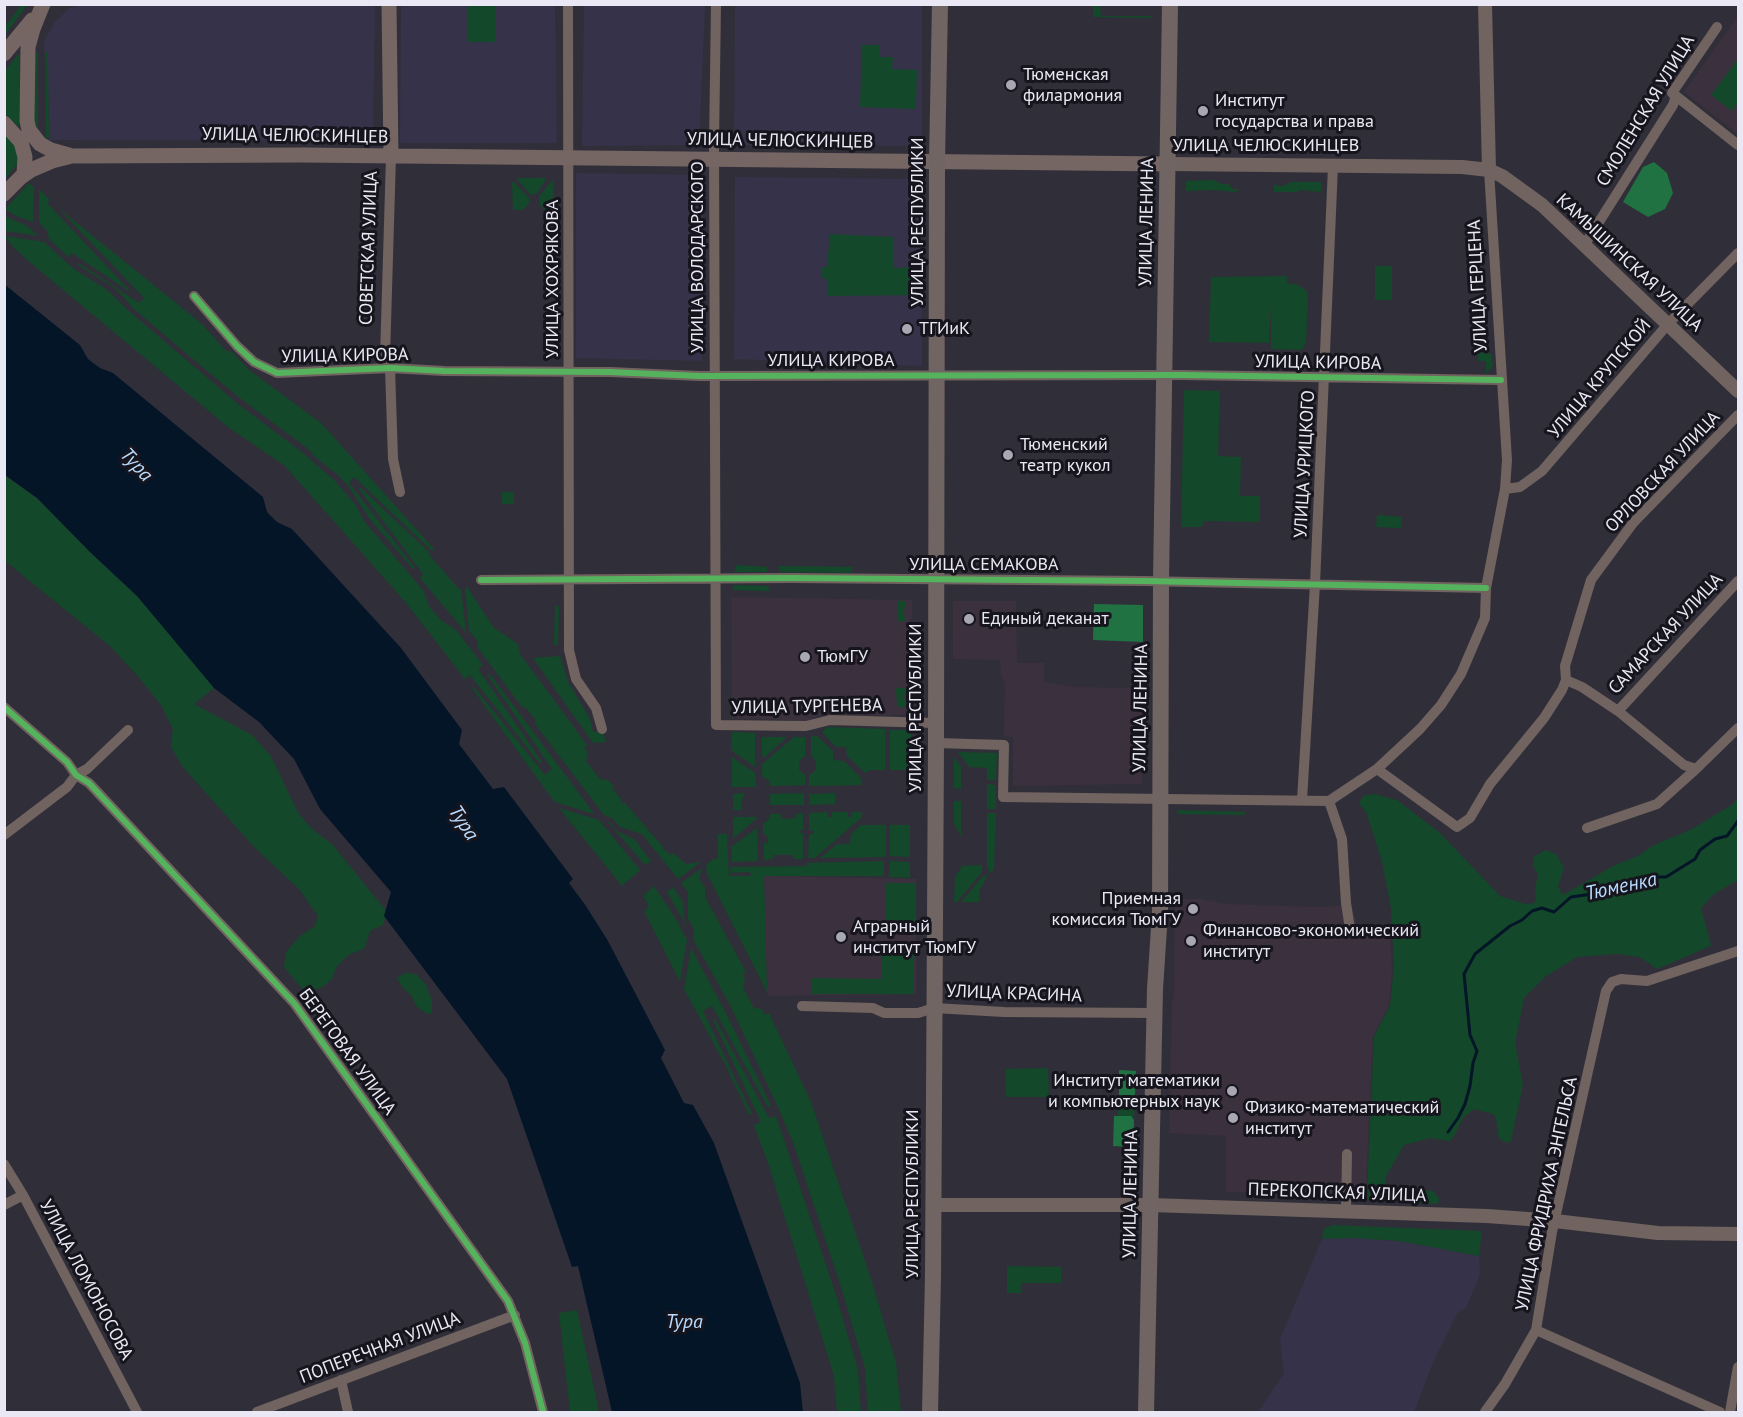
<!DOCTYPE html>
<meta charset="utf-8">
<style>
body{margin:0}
#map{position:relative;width:1743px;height:1417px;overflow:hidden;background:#302f39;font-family:"PT Sans",sans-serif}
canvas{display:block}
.frame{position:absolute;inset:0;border:6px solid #e9e8f4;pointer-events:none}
</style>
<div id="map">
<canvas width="1743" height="1417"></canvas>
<div class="frame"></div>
</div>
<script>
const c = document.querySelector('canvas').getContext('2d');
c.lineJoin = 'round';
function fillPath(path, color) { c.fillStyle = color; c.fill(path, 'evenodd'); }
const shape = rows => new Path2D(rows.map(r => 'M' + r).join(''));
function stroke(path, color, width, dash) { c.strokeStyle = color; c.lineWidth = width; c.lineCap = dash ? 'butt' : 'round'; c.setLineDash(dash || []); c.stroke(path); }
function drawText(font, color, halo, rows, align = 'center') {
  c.font = font + ' "PT Sans",sans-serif'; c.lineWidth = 6; c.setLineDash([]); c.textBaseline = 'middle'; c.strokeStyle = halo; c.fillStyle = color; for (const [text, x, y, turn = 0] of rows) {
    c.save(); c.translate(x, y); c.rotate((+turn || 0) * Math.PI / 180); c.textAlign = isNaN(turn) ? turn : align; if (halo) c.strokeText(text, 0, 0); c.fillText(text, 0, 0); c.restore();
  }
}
const built = shape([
 [81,5,375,5,373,141,49,140,49,102,47,102,44,41,55,22,70,8],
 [401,5,555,5,557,143,400,143],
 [584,5,705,5,699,145,582,146],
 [735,5,922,5,922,146,734,145],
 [576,173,704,175,702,361,576,358],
 [735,177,921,179,922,366,734,359],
 [1354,1238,1399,1241,1479,1256,1480,1274,1466,1308,1457,1313,1432,1365,1414,1412,1258,1412,1284,1373,1280,1339,1322,1239]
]);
const education = shape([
 [1738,16,1738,134,1684,92],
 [731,597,912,600,912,619,910,619,910,715,820,715,809,721,732,718],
 [953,601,1016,601,1017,663,1044,663,1044,682,1074,687,1143,688,1142,784,1013,786,1013,737,1004,736,1005,684,1001,674,1000,660,953,659],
 [764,876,916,879,916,994,769,996,767,992],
 [1175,899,1202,899,1226,904,1320,907,1352,905,1359,932,1390,928,1392,971,1389,1006,1373,1036,1366,1188,1345,1188,1333,1194,1226,1192,1226,1136,1169,1133,1172,1004,1174,991]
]);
const green = shape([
 [21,5,27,5,5,35,5,27],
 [468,5,495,5,495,42,468,42],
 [1093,5,1100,5,1101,16,1152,16,1152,18,1093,17],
 [862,45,880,45,880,57,893,57,892,69,917,70,916,109,860,107],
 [48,52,49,138,46,138,45,53],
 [34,53,38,53,38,130,34,122],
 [18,54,20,55,19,127,4,113,5,71],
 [1738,59,1738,102,1732,111,1711,95],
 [5,133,17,145,19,162,5,179],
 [518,178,547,178,537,193,531,195,517,180],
 [553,180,554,221,540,204,539,196],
 [1214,180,1222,184,1229,184,1232,189,1237,189,1237,192,1213,190,1186,191,1186,181],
 [512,182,514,182,529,198,529,203,523,210,513,210],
 [1291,182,1321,182,1321,192,1299,190,1298,192,1274,192,1274,185,1283,186],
 [29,183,34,188,33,222,16,216,5,209],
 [39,189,50,200,47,203,133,294,72,253,68,257,49,239,47,231,39,222],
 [58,208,202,324,225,350,232,352,249,370,321,423,434,549,432,551,354,477,349,483,415,568,413,569,369,518,349,487,338,475,315,457,307,448,241,399,188,355,134,309,116,289,78,265,79,263,139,303,144,298],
 [5,216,27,226,38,236,5,231],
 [830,234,894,237,894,268,920,267,920,295,827,296,827,279,821,278,821,267,827,267],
 [5,236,44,242,74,269,107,290,130,312,238,404,303,453,334,480,355,504,364,521,423,590,430,608,441,620,456,630,483,665,478,669,542,762,540,764,470,675,465,679,407,604,285,466,228,427,32,264,13,247],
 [1375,266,1392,266,1392,300,1375,300],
 [1287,276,1287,284,1296,284,1307,291,1308,296,1306,342,1302,350,1271,349,1271,304,1269,343,1209,342,1211,277],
 [1478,352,1492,354,1493,366,1486,374,1486,361,1478,361],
 [1184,390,1220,391,1218,456,1241,457,1240,496,1260,496,1260,522,1204,521,1201,527,1181,527],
 [4,475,37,498,90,552,137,596,179,643,214,688,194,704,252,735,271,756,298,813,312,829,332,844,387,912,383,925,370,931,364,949,350,954,337,966,332,979,321,988,304,991,284,967,286,952,300,936,315,926,318,916,299,889,255,848,182,766,171,747,173,729,161,705,136,674,110,646,5,561],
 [360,487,430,553,429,555,459,589,461,589,466,632,472,640,420,578,423,574,359,489],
 [502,492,514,492,514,504,502,504],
 [1377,515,1402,517,1401,528,1376,527],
 [736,565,767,567,767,572,734,572],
 [778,566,853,567,851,573,780,572],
 [734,585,768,586,770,591,733,590],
 [467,587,494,628,518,644,520,654,587,745,584,748,588,752,586,761,600,779,608,780,614,786,612,788,621,799,621,803,625,803,664,848,663,851,667,851,670,855,673,853,686,864,700,862,698,864,678,879,642,834,620,827,612,818,604,815,535,724,535,719,526,708,522,707,478,648,477,640,469,631,465,588],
 [897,601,906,601,906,608,903,609,906,621,897,621],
 [555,606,559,606,558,645,554,645],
 [560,656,568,682,590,719,593,732,603,732,606,742,593,743,533,658],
 [490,674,593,812,593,814,555,802,545,789,472,688,474,687,545,775,552,769,488,676],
 [896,688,906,688,906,694,903,695,903,700,906,700,906,707,897,707],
 [827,727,885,729,885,770,870,770,865,773,847,756,846,747,836,747,822,732],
 [890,730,911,730,911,770,890,770],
 [732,732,755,733,755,767,731,750],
 [811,736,817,736,833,751,833,760,844,761,861,778,862,785,809,786,809,775,816,770,816,761,811,756],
 [787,737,764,758,762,755,762,737],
 [794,737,805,737,805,756,799,761,799,770,805,775,805,785,770,786,769,781,762,776,762,764],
 [958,752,997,753,996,780,987,780,987,768,969,767],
 [732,757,755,773,756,787,732,787],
 [954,757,961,767,961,789,954,788],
 [987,784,996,785,996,809,987,809],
 [745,793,741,803,742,810,733,810,733,794],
 [804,793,804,805,770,805,770,794],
 [835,793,835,804,810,805,809,794],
 [1374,794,1397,800,1440,833,1500,896,1525,904,1534,903,1536,899,1535,888,1538,875,1533,865,1534,857,1545,850,1556,854,1564,868,1558,886,1563,895,1613,866,1638,856,1654,845,1690,830,1732,805,1738,798,1738,880,1714,894,1701,908,1711,945,1706,948,1657,969,1640,957,1617,954,1577,957,1545,977,1524,998,1515,1043,1523,1085,1511,1141,1507,1143,1499,1139,1496,1118,1493,1114,1474,1109,1463,1118,1453,1138,1449,1141,1431,1138,1404,1145,1385,1178,1387,1185,1392,1187,1433,1191,1439,1198,1438,1204,1369,1200,1363,1194,1367,1189,1374,1036,1390,1006,1394,966,1391,909,1382,862,1367,814,1359,803,1363,796],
 [954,801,961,801,961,836,954,824],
 [559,808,599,820,640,870,622,886],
 [1177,810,1245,812,1245,815,1177,814],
 [827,812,828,817,832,817,832,812,848,812,848,817,852,817,852,812,862,812,862,817,815,858,808,858,809,834,813,834,814,831,809,830,809,813],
 [803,813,803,830,799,830,799,833,803,833,803,859,793,859,793,855,773,855,773,859,764,860,764,842,768,844,768,837,763,833,763,824,770,818,770,814,781,814,781,819,796,818,796,814],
 [987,813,996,813,994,869,991,873,987,868],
 [733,817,758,817,733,839],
 [609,821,617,831,634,839,651,861,645,865,608,822],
 [861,825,886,825,886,857,820,858,837,844,850,844,851,834],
 [890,825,910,825,910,857,890,856],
 [757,828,758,861,732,862,731,847],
 [718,834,727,834,729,876,751,876,750,872,730,873,731,867,807,866,807,863,884,861,884,876,764,876,767,992,707,874,706,865,713,859,718,859],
 [890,861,910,862,910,878,889,877],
 [982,865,982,872,957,902,954,902,955,877,962,866],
 [702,868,699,879,705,887,705,897,746,972,743,974,745,979,743,988,754,1008,762,1009,765,1015,769,1013,811,1102,871,1279,896,1363,901,1412,868,1412,865,1368,842,1290,793,1142,776,1103,731,1007,693,939,694,929,688,919,688,892,681,883],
 [984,875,987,877,980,889,979,902,961,902],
 [885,883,916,883,916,929,885,929],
 [654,886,676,919,687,940,680,982,644,911,649,906,643,896],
 [673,887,683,902,684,920,689,931,667,892],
 [691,948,726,1013,771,1106,768,1107,712,1006,703,1011,752,1114,749,1115,726,1066,684,989],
 [882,948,913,948,913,994,811,994,811,978,881,979],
 [405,973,416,974,426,985,432,1001,432,1013,427,1014,417,1007,411,995,403,988,397,978],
 [715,1019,769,1118,776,1116,835,1292,858,1370,861,1412,837,1412,834,1376,768,1163,754,1125,761,1122,713,1020],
 [1048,1068,1049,1097,1006,1097,1005,1069],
 [1119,1096,1135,1096,1134,1120,1131,1116,1118,1116],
 [1333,1225,1482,1231,1479,1256,1399,1241,1354,1238,1322,1239,1324,1229],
 [1007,1266,1061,1267,1061,1283,1021,1283,1021,1293,1007,1293],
 [577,1310,599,1412,570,1412,559,1313]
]);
const forest = shape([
 [1654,162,1667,173,1673,193,1665,209,1648,217,1623,202,1643,167],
 [1094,604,1143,605,1143,642,1093,640],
 [1119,1070,1136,1071,1135,1096,1119,1096],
 [1114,1116,1131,1116,1134,1120,1133,1147,1113,1146]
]);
const water = shape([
 [4,284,80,345,88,359,100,368,113,373,263,497,267,512,277,522,292,529,401,648,462,730,459,744,493,789,504,787,573,879,569,883,586,906,608,941,665,1050,661,1058,684,1103,693,1105,714,1143,800,1383,803,1412,612,1412,578,1266,572,1267,507,1079,384,916,391,892,320,809,294,759,259,722,214,688,137,596,90,552,37,498,5,475]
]);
const stream = shape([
 [1448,1132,1458,1118,1465,1104,1470,1086,1473,1063,1477,1051,1470,1035,1464,974,1475,954,1510,926,1522,920,1532,911,1542,908,1554,912,1571,897,1614,891,1652,877,1666,877,1695,859,1700,850,1715,839,1727,836,1738,821]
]);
const minor = shape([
 [568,4,569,650,576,679,596,708,602,729],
 [716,4,714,145,716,725,806,726,830,720,935,723],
 [1676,96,1738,145],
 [391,157,385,357,390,368,393,459,400,492],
 [1585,244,1673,105,1676,96,1672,93,1717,27],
 [194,296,237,346,254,362,277,373,390,368,444,371,610,372,699,376,1182,375,1501,380],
 [1505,489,1520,487,1542,471,1668,324,1738,253],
 [481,580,790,578,1144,581,1486,588],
 [1566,680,1582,687,1618,711,1684,765,1696,769],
 [4,707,67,762,76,775,89,783,294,1003,508,1301,525,1343,543,1412],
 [1618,711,1738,581],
 [936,743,1004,745,1003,797,1329,801],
 [1377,769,1457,827,1470,818,1490,784,1544,718,1562,690,1566,680,1565,666,1591,580,1633,523,1738,415],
 [1302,800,1315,584,1333,166],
 [1329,801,1377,769,1420,729,1441,705,1461,674,1485,618,1486,588,1505,489,1507,460,1489,170],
 [1329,801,1342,839,1346,903,1350,929],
 [1587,828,1657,804,1696,769,1738,728],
 [4,835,67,787,76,775,87,769,128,730],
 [802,1006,873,1008,884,1013,918,1013,934,1008,1004,1012,1154,1013],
 [4,1164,23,1195,137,1412],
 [4,1205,23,1195],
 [1346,1212,1347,1154],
 [1536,1330,1720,1412],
 [341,1380,348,1412],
 [257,1412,515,1315],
 [1485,1412,1505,1384,1536,1330,1552,1232,1606,991,1612,982,1621,979,1647,981,1738,951],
 [1730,1412,1738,1367]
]);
const tertiary = shape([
 [1485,4,1489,170],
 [1168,164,1462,167,1489,170,1502,176,1542,205,1738,391],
 [933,1205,1150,1205,1487,1216,1555,1221,1658,1233,1738,1234]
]);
const secondary = shape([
 [43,4,33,29,28,47,27,121,29,130,40,144,51,150,69,155],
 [389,4,391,157],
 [4,54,32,20],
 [4,123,21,142,25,157,24,174],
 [4,194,21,177,31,170,52,161,72,156,302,155,1168,164]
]);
const primary = shape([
 [930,1412,933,1276,936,743,937,161,940,4],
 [1146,1412,1155,989,1160,912,1161,581,1170,4]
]);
const cycleway = shape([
 [194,296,237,346,254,362,277,373,390,368,444,371,610,372,699,376,1182,375,1501,380],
 [481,580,790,578,1144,581,1486,588],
 [4,707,67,762,76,775,89,783,294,1003,508,1301,525,1343,543,1412]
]);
const markers = [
 [1011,85,6,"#a8a7b3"],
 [1203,111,6,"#a8a7b3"],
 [907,329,6,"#a8a7b3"],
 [1008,455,6,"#a8a7b3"],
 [969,619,6,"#a8a7b3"],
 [805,657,6,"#a8a7b3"],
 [1193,909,6,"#a8a7b3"],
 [841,937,6,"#a8a7b3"],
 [1191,941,6,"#a8a7b3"],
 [1232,1091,6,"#a8a7b3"],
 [1233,1118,6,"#a8a7b3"]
];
const poiNames = [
 ["Тюменская",1023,75],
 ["филармония",1023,96],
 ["Институт",1215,101],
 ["государства и права",1215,122],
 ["ТГИиК",919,329],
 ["Тюменский",1020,445],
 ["театр кукол",1020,466],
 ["Единый деканат",981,619],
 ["ТюмГУ",817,657],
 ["Приемная",1181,899,"right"],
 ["комиссия ТюмГУ",1181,920,"right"],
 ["Аграрный",853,927],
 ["институт ТюмГУ",853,948],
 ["Финансово-экономический",1203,931],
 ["институт",1203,952],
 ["Институт математики",1220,1081,"right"],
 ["и компьютерных наук",1220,1102,"right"],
 ["Физико-математический",1245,1108],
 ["институт",1245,1129]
];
const streetNames = [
 ["СМОЛЕНСКАЯ УЛИЦА",1646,111,-59],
 ["УЛИЦА ЧЕЛЮСКИНЦЕВ",295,136,1],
 ["УЛИЦА ЧЕЛЮСКИНЦЕВ",780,141,1],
 ["УЛИЦА ЧЕЛЮСКИНЦЕВ",1266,146],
 ["УЛИЦА РЕСПУБЛИКИ",918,222,-90],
 ["УЛИЦА ЛЕНИНА",1147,222,-89],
 ["СОВЕТСКАЯ УЛИЦА",369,248,-88],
 ["УЛИЦА ВОЛОДАРСКОГО",698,257,-90],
 ["КАМЫШИНСКАЯ УЛИЦА",1629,263,43],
 ["УЛИЦА ХОХРЯКОВА",553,279,-90],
 ["УЛИЦА ГЕРЦЕНА",1478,286,-93],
 ["УЛИЦА КИРОВА",345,356,-1],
 ["УЛИЦА КИРОВА",831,361],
 ["УЛИЦА КИРОВА",1318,363,1],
 ["УЛИЦА КРУПСКОЙ",1600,379,-50],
 ["УЛИЦА УРИЦКОГО",1305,464,-87],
 ["ОРЛОВСКАЯ УЛИЦА",1663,472,-47],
 ["УЛИЦА СЕМАКОВА",984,565],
 ["САМАРСКАЯ УЛИЦА",1666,634,-47],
 ["УЛИЦА ТУРГЕНЕВА",807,707,-1],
 ["УЛИЦА РЕСПУБЛИКИ",916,708,-90],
 ["УЛИЦА ЛЕНИНА",1141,708,-89],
 ["УЛИЦА КРАСИНА",1014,994,2],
 ["БЕРЕГОВАЯ УЛИЦА",347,1052,54],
 ["ПЕРЕКОПСКАЯ УЛИЦА",1337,1193,2],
 ["УЛИЦА РЕСПУБЛИКИ",913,1194,-90],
 ["УЛИЦА ЛЕНИНА",1131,1194,-89],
 ["УЛИЦА ФРИДРИХА ЭНГЕЛЬСА",1547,1194,-78],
 ["УЛИЦА ЛОМОНОСОВА",86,1280,62],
 ["ПОПЕРЕЧНАЯ УЛИЦА",380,1348,-21]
];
const waterNames = [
 ["Тура",136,465,47],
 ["Тура",463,823,57],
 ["Тюменка",1621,887,-12],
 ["Тура",684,1322]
];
fillPath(built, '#363249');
fillPath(education, '#3b303d');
fillPath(green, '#13482a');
fillPath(forest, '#207243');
fillPath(water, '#051528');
stroke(stream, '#051528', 3);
stroke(minor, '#71635f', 10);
stroke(tertiary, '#71635f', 14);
stroke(secondary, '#756563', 15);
stroke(primary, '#716564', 16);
stroke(cycleway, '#56b35d', 6);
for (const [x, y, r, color] of markers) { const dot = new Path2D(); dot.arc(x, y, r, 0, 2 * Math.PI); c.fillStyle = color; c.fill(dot); stroke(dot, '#16151d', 2); }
drawText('18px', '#e9e8f4', '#16151d', poiNames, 'left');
drawText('18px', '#e9e8f4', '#16151d', streetNames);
drawText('italic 20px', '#b9dafe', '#16151d', waterNames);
</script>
